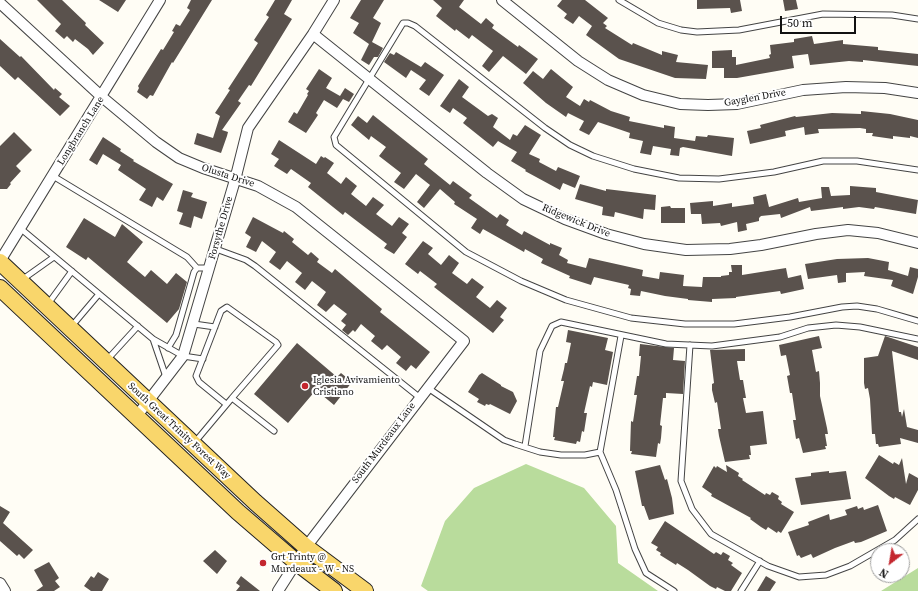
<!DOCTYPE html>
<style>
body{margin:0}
#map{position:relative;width:918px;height:591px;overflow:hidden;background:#fffdf5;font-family:"Source Serif 4",serif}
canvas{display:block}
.north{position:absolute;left:870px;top:543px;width:40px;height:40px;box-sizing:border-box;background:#fff;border:1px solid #a0a0a0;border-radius:50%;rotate:211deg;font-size:11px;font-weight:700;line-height:16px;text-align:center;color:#111}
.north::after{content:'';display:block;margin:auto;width:14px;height:18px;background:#c4262e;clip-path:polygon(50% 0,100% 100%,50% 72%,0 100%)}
.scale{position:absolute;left:780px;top:16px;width:76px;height:18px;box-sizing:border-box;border:2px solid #111;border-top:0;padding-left:5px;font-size:12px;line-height:14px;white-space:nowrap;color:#111;-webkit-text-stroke:3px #fff;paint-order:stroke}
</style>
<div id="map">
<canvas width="918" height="591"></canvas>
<div class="north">N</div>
<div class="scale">50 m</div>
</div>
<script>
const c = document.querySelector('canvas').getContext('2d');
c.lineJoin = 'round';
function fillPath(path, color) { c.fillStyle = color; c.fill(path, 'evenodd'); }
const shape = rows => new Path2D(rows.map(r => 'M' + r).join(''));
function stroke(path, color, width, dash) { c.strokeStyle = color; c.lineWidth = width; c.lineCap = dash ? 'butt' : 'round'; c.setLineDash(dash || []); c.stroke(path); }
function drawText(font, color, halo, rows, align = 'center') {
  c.font = font + ' "Source Serif 4",serif'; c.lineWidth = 4; c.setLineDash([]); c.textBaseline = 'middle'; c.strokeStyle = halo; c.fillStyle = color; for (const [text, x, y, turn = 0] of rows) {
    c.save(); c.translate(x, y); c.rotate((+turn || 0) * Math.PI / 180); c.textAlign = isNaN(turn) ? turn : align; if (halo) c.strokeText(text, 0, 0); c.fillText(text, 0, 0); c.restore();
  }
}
const forest = shape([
 [526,464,584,488,616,526,618,563,658,591,428,591,421,586,445,521,474,488],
 [918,568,918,591,881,591]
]);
const building = shape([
 [37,0,62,0,86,23,85,25,104,43,93,55,88,49,75,39,73,42,67,36,64,39,55,31,61,24],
 [99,0,126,0,118,12],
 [191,0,212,0,173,63,172,62,153,96,150,95,147,99,137,92,139,88,138,86,161,49,163,50,174,32,172,31,176,24,180,26,190,10,187,8],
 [275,0,292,0,284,14,292,19,251,86,249,85,238,101,241,103,222,130,228,132,227,136,221,153,194,144,197,133,213,138,220,116,215,113,230,90,228,89,258,43,254,40,269,17,266,15],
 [361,0,384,0,373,18,381,23,372,42,383,48,378,57,374,57,369,65,361,60,369,44,353,33,359,23,350,18],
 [433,0,464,0,459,7,481,24,486,18,494,25,492,28,518,47,519,45,538,59,526,74,503,56,489,72,482,66,493,51,472,35,469,39,456,29,455,31,436,16,442,8],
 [562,0,585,0,608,18,603,23,607,26,605,28,632,45,633,43,662,55,662,51,678,55,676,62,708,65,706,79,675,78,619,59,586,35,592,26,579,16,573,24,564,18,567,14,557,6],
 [697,0,740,0,742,11,731,13,730,8,697,9],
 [783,0,796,0,798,9,785,11],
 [812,36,814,44,843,40,843,44,878,47,878,50,918,54,918,66,863,60,863,62,849,61,810,65,808,54,792,56,794,68,737,78,724,78,724,68,712,68,712,51,732,50,732,57,736,57,736,65,770,58,769,55,771,54,770,45,794,42,794,39],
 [0,39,20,57,21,56,54,90,55,88,62,94,59,97,70,106,60,116,18,77,15,80,0,66],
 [396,52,421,67,425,62,444,75,429,96,419,89,426,80,411,70,406,78,384,62,390,53,394,55],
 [319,69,332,78,326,88,340,96,345,88,354,94,349,102,343,99,337,108,324,100,316,113,318,115,306,133,288,122,294,112,297,114,308,95,307,94,309,91,306,89],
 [551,69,573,87,566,97,580,106,584,99,589,102,590,100,611,111,630,117,629,121,664,128,664,125,675,127,674,138,695,141,696,136,707,137,708,135,734,138,732,156,683,147,680,148,679,156,670,155,671,149,653,146,651,155,640,153,643,141,629,138,630,133,598,122,589,135,579,130,584,121,568,113,566,117,546,103,523,83,533,71,543,79],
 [459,79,469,87,462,97,488,116,492,114,498,118,493,127,510,140,513,134,517,136,525,125,541,135,529,154,540,159,539,162,556,171,558,167,580,176,575,188,563,183,560,190,525,171,526,170,511,161,517,152,498,141,493,147,463,123,467,118,453,108,450,113,440,106],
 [861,111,890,114,918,120,918,138,910,136,910,138,893,136,893,139,872,136,873,133,866,133,866,129,860,128,818,129,819,133,805,135,804,127,785,131,786,136,750,144,747,131,761,128,760,125,795,116,796,117,832,113,861,114],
 [373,115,428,159,424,164,450,185,453,181,472,195,469,198,497,218,500,214,509,220,506,225,522,235,524,231,550,245,550,243,562,248,559,255,568,260,567,263,586,268,589,258,643,270,642,276,659,279,660,272,684,275,683,286,702,287,703,277,721,277,721,276,729,275,729,272,732,272,731,265,742,265,742,275,786,268,788,278,801,275,804,289,781,294,780,291,736,297,736,298,712,299,712,302,688,300,688,299,665,296,641,291,640,296,630,295,631,289,628,288,629,285,594,277,591,285,569,278,570,276,541,263,543,259,525,249,524,252,483,229,480,234,471,228,477,219,454,204,455,202,440,189,424,208,417,202,430,185,416,174,404,189,394,182,401,173,379,156,386,147,371,136,369,140,351,125,358,116,367,123],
 [14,132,32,150,16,166,21,171,10,183,11,184,7,189,0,189,0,146],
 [103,137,121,149,120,151,134,160,133,161,173,184,163,201,157,197,152,207,139,200,146,189,118,170,121,165,103,154,97,165,89,160],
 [279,140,316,164,321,156,324,158,325,157,334,163,327,173,341,184,346,177,357,186,351,194,366,206,373,197,384,205,376,214,392,226,399,217,409,224,402,233,407,237,394,254,384,248,387,244,345,212,343,215,308,187,311,183,291,169,287,174,274,166,279,159,271,154],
 [580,184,606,191,606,189,656,195,655,210,644,209,643,219,615,212,614,217,602,215,603,207,575,199],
 [850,186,876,188,876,192,918,200,916,214,875,207,874,209,859,207,843,209,843,207,811,211,810,207,781,218,780,214,761,216,759,218,759,221,746,224,747,230,738,232,737,222,721,226,720,223,702,224,701,214,691,214,690,203,713,201,713,206,732,203,732,207,754,204,753,197,766,194,769,207,798,198,799,202,822,198,821,187,829,187,831,196,850,195],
 [183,190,193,193,191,197,207,202,202,219,194,216,191,228,179,224,183,213,177,211],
 [670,206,671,208,685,208,685,223,661,223,661,207],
 [253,217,283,233,284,231,294,239,292,242,308,255,311,252,319,259,317,262,332,273,335,269,382,309,380,312,430,352,416,369,411,365,406,371,396,363,401,357,387,345,382,350,371,341,375,336,361,324,355,332,353,330,348,335,342,330,346,325,341,321,347,314,334,304,326,312,317,305,326,292,312,281,305,290,295,282,302,273,287,261,280,270,269,262,276,252,262,241,256,252,246,247,251,237,245,233],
 [84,218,115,237,122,224,143,242,127,262,145,277,151,270,167,284,176,273,187,282,179,309,167,323,88,257,86,260,66,247],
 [423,241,433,248,428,254,441,265,449,255,459,263,452,273,467,284,472,278,484,287,476,297,490,308,497,300,507,308,500,317,504,320,493,333,434,287,437,284,420,271,418,274,405,264],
 [868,258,889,262,888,270,908,276,910,267,918,269,918,277,913,294,891,286,893,280,864,276,865,272,846,273,846,282,838,283,837,275,808,279,805,264,837,259],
 [568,330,608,338,605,350,613,352,607,385,593,382,592,387,590,386,584,413,587,413,584,432,582,431,580,442,577,441,576,444,554,440,555,437,553,437,556,407,558,407,564,381,561,381,564,369,565,363,567,363,571,343,566,342],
 [819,336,822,348,812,350,816,372,819,371,820,383,820,396,827,428,828,434,825,434,827,446,825,446,826,449,803,453,799,438,796,439,793,420,796,420,792,393,790,393,787,376,790,375,786,355,781,356,779,345],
 [885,336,918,347,918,360,892,351,899,412,901,412,902,417,904,409,907,427,918,430,918,443,900,438,901,444,879,447,878,444,876,444,875,434,872,434,870,399,868,388,865,389,864,383,864,358,878,356],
 [297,343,337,377,341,373,352,382,334,405,316,390,288,423,254,394],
 [640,344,674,348,673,360,685,361,683,394,666,393,666,398,663,398,660,425,662,426,661,438,660,444,658,443,656,457,631,454,632,451,630,451,631,421,633,422,637,395,634,395,637,376,639,376,641,356,639,356],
 [745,349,745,361,737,361,740,380,743,380,746,398,743,398,746,413,763,411,767,444,750,446,751,455,749,455,750,459,725,462,719,436,718,429,721,429,717,402,715,403,712,390,712,384,714,383,710,350],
 [482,373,501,385,501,386,513,392,517,401,510,414,490,404,489,405,486,404,485,406,477,402,479,399,468,392,479,375],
 [879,455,893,464,894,462,899,465,902,458,906,484,909,473,918,478,918,490,910,505,895,497,894,499,889,496,865,478],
 [660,465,665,480,667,479,672,498,674,514,649,520,644,506,642,506,635,471],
 [726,465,739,473,738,476,743,479,742,480,765,495,766,493,770,495,772,492,779,496,778,499,782,502,781,504,794,512,781,533,778,531,777,533,768,527,766,530,761,527,750,519,751,518,711,496,712,494,702,487,714,466,716,468,717,466,727,472],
 [829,471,829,473,846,471,851,499,801,505,795,478,811,476,811,473],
 [878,505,887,531,861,542,855,543,854,541,835,548,813,558,811,554,801,558,799,555,797,556,788,532,809,525,808,522,829,514,830,520,847,515,845,510,857,506,858,509,863,507,864,510],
 [0,506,10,512,3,523,33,550,24,559,19,554,17,556,0,541],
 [665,521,714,554,716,552,721,555,723,552,730,556,728,560,733,563,731,565,742,573,731,591,725,591,717,587,716,589,710,586,688,570,677,563,676,565,660,555,661,553,656,550,658,547,651,543],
 [215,550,227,561,217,574,203,561],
 [49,562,59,578,55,581,60,587,54,591,36,591,43,586,34,570],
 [98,572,109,579,102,591,91,591,84,586,91,576,94,578],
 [241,576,260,591,236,591,240,586,236,583],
 [766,576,776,582,770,591,757,591]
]);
const lane = shape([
 [619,0,658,23,681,30,697,32,739,30,823,14,892,15,918,19],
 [918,170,857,161,823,161,774,172,719,179,679,178,634,169,593,156,570,145,545,128,415,26,408,23,403,23,334,137,336,145,466,252,521,281,566,300,631,318,685,324,734,324,790,317,842,307,857,306,877,309,918,321],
 [53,176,187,257,197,268],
 [20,228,153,339,166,377],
 [216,249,246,260,255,266,419,397],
 [23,279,54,257],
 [48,304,72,271],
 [194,324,215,327],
 [71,327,99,294],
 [621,336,600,452,616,490,635,549,646,573,674,591],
 [153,339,183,356,203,359],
 [690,345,681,481,692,509,711,534,768,566,799,577,826,575,850,566,895,540,918,519],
 [168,348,176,335,194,272,197,268,209,268],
 [106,361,138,326],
 [428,388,504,440,515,444,540,452,561,455,585,455,600,452],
 [226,404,199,382,196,376,221,311,227,307,276,342,278,345,232,398],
 [195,442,232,398,274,431],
 [525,446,540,351,552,326,561,322,666,344,712,346,780,337,808,328,836,325,860,327,918,339],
 [741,591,760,561]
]);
const street = shape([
 [502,0,578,61,608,80,643,95,680,104,708,105,737,104,803,90,846,87,885,88,918,93],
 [0,3,102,97,156,142,179,158,203,168,258,186,296,207,464,341,306,547,278,591],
 [313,34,487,173,523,199,565,219,606,234,644,244,686,250,730,249,761,245,816,234,848,230,878,233,918,243],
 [0,261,160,0],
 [136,417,183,356,235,180,248,128,313,34,334,0],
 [0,583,5,591]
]);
const primary = shape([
 [0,262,255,502,306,547,365,591],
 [0,288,238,512,296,562,334,591]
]);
const markers = [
 [305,386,4,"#c4262e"],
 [263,563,4,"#c4262e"]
];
const streetNames = [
 ["Gayglen Drive",755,98,-10],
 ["Longbranch Lane",81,131,-58],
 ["Olusta Drive",228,176,18],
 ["Ridgewick Drive",576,221,22],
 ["Forsythe Drive",221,228,-74],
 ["South Great Trinity Forest Way",179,431,43],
 ["South Murdeaux Lane",384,443,-53]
];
const poiNames = [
 ["Iglesia Avivamiento",313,380],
 ["Cristiano",313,392],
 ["Grt Trinty @",271,557],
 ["Murdeaux - W - NS",271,569]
];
fillPath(forest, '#b9dc9c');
fillPath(building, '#5a524d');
stroke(lane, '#444', 7);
stroke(street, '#444', 12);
stroke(primary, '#222', 18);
stroke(lane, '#fff', 5);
stroke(street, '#fff', 10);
stroke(primary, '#f9d66b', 16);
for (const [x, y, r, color] of markers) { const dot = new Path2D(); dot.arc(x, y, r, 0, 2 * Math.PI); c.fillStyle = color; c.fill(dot); stroke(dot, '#fff', 1.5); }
drawText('10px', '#111', '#fff', streetNames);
drawText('10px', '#111', '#fff', poiNames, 'left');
</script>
